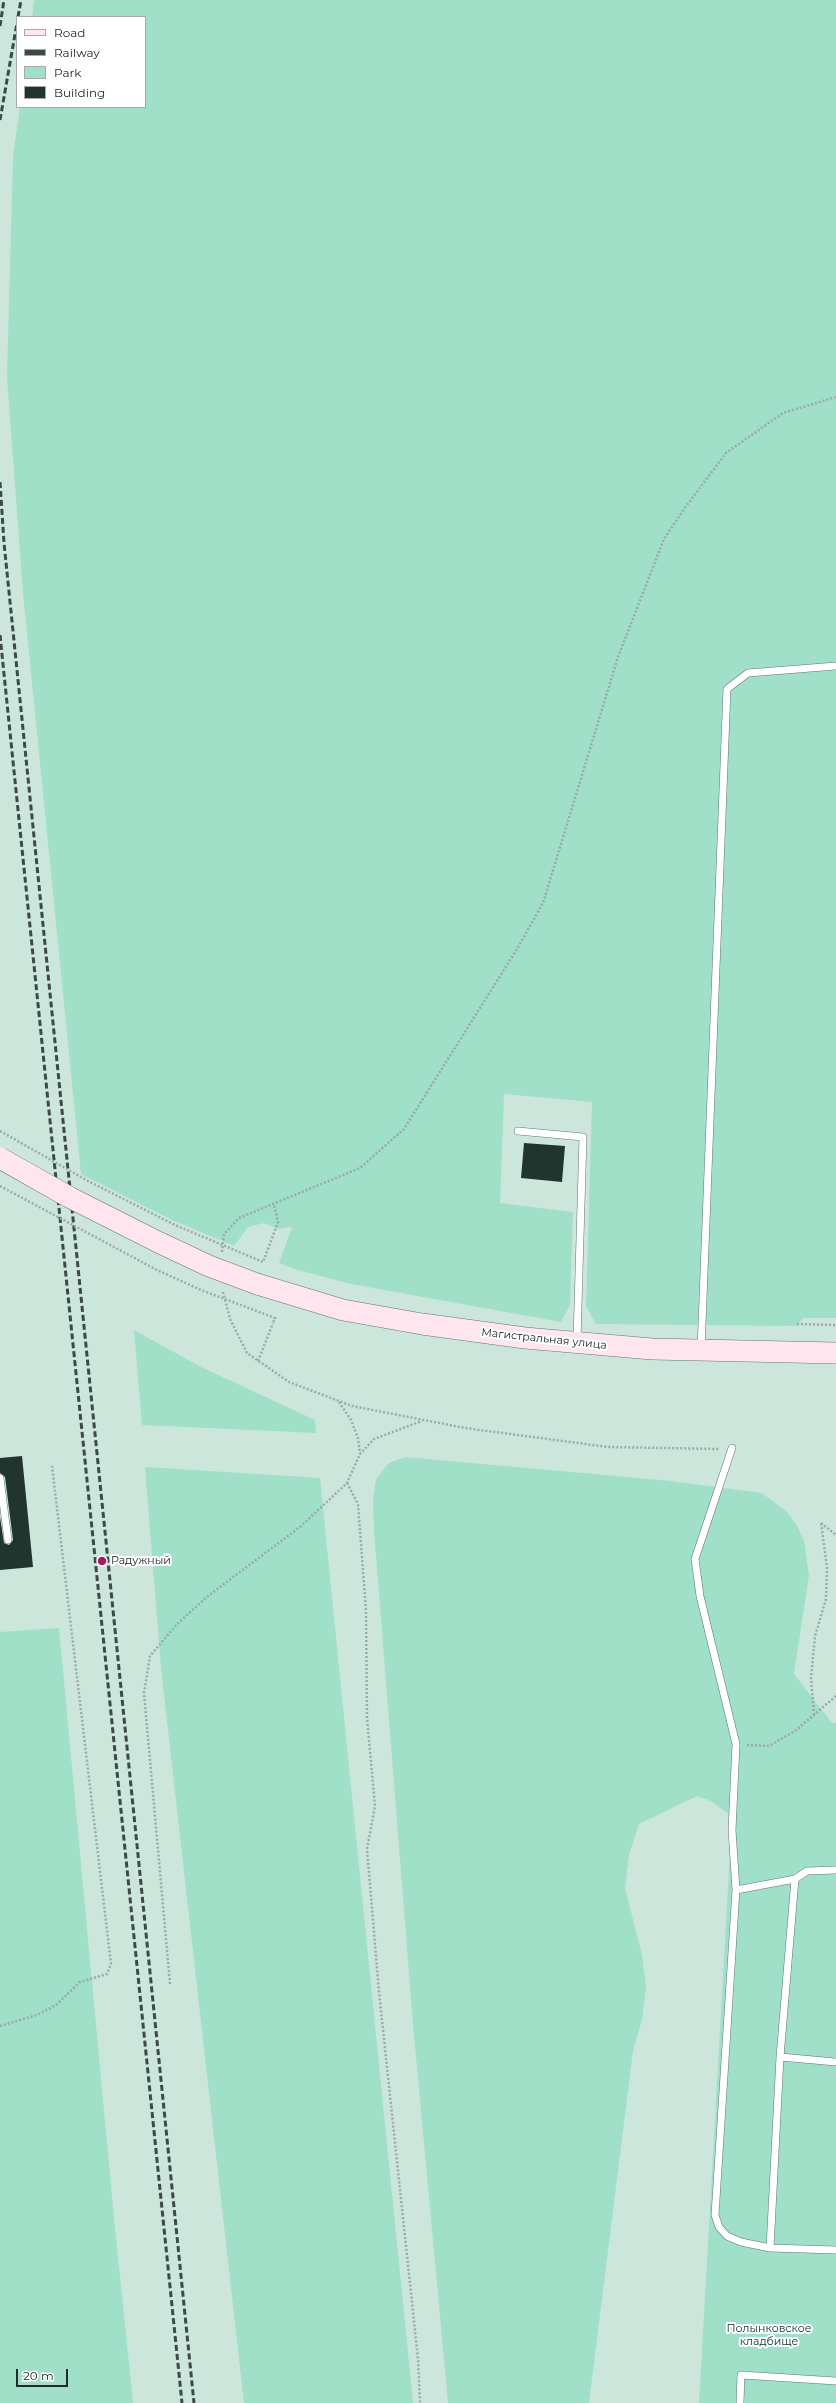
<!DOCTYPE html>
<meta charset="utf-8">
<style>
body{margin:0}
#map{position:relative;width:836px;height:2403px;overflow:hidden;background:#cde6dc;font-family:Montserrat,sans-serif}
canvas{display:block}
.legend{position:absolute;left:16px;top:16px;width:130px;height:92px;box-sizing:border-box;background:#fff;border:1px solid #a7aaa9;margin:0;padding:5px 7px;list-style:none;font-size:12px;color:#222b28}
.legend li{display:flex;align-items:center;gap:8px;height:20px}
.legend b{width:20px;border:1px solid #a7aaa9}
.scale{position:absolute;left:16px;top:2369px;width:52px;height:18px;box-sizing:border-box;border:2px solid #222b28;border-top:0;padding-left:5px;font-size:12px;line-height:14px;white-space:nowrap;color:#222b28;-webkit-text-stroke:3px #fff;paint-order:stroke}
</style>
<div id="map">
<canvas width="836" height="2403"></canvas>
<ul class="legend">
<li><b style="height:5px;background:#fee5ee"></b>Road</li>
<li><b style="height:5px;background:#3d4945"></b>Railway</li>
<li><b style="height:11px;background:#a0dfc8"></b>Park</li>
<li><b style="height:11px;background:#21342d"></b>Building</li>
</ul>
<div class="scale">20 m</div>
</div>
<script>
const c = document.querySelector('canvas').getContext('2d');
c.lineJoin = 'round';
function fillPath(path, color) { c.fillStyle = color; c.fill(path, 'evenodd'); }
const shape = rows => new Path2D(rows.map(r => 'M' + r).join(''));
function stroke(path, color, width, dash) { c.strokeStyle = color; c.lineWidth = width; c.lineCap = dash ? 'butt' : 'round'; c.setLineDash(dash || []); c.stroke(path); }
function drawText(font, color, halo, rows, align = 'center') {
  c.font = font + ' Montserrat,sans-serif'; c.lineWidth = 4; c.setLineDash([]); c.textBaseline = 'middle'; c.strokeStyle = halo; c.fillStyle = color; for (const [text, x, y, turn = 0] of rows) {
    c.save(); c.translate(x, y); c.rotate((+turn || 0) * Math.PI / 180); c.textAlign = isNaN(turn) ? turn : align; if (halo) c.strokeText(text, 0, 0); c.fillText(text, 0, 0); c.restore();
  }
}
const green = shape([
 [34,0,836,0,836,1318,803,1318,797,1326,596,1324,586,1306,592,1102,504,1094,500,1203,573,1212,570,1305,561,1322,351,1284,298,1270,279,1263,292,1227,278,1229,264,1223,248,1227,234,1246,172,1220,81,1174,23,593,7,377,13,157,20,107,145,107,145,17,32,17],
 [134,1330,199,1366,315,1420,316,1433,142,1425],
 [405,1457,671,1481,762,1493,788,1513,797,1526,804,1541,809,1575,794,1674,832,1723,836,1723,836,2403,699,2403,732,1817,711,1801,697,1796,639,1824,629,1855,625,1888,642,1955,646,1987,642,2020,633,2051,589,2403,448,2403,413,2024,374,1530,373,1502,376,1479,389,1463],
 [145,1467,320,1478,413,2403,244,2403,161,1668],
 [59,1628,114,2218,133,2403,0,2403,0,1632]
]);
const building = shape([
 [524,1143,565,1146,562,1182,521,1178],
 [22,1456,33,1567,0,1570,0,1517,4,1543,9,1545,13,1540,5,1477,0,1473,0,1458]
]);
const path = shape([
 [222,1252,224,1234,239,1218,360,1168,404,1129,517,949,543,903,618,657,664,539,684,509,726,453,783,413,836,397],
 [265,1257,278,1222,274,1204],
 [223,1292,230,1319,247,1353,289,1382,352,1406,465,1428,608,1447,719,1449],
 [797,1324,836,1325],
 [258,1361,273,1323],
 [339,1402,351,1420,358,1438,360,1454],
 [347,1483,358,1504,366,1611,367,1718,375,1806,367,1849,379,1992,418,2359,420,2403],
 [821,1523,836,1535],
 [814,1715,811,1678,815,1636,826,1599,827,1568,821,1522],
 [747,1745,769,1746,795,1731,836,1696],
 [170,1984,144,1693,150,1656,177,1624,208,1596,300,1527,347,1483,360,1454,374,1439,422,1421],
 [0,2026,37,2015,56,2005,80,1982,107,1974,111,1964,52,1466]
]);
const lane = shape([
 [518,1131,583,1137,577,1340],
 [701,1349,727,689,748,673,836,666],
 [732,1448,695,1559,700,1596,736,1744,732,1830,736,1890],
 [0,1478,8,1540],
 [836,1870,807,1871,795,1879,736,1890,715,2215,719,2227,727,2236,741,2242,770,2248,836,2250],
 [780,2057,836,2062],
 [770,2248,780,2057,795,1879],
 [740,2403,741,2375,836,2381]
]);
const secondary = shape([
 [257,1284,343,1310,422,1324,525,1338,652,1349,836,1353]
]);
const rail = shape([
 [18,17,21,0],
 [0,26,4,0],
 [0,120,17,23],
 [0,482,4,543,194,2403],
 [0,635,182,2403]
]);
const pathBridge = shape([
 [0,1131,88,1181,175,1225,263,1262,265,1257],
 [0,1186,157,1270,201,1290,275,1318,273,1323]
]);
const secondaryBridge = shape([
 [0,1158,69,1197,158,1242,209,1266,257,1284]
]);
const markers = [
 [102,1561,5,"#a51b63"]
];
const streetNames = [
 ["Магистральная улица",544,1339,6]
];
const poiNames = [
 ["Радужный",111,1561]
];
const parkNames = [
 ["Полынковское",769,2329],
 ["кладбище",769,2342]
];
fillPath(green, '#a0dfc8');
fillPath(building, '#21342d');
stroke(lane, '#61776f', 8);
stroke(secondary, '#61776f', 22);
stroke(path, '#98aca5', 2.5, [2, 2]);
stroke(lane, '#fff', 7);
stroke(secondary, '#fee5ee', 21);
stroke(rail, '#3d4945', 3, [6, 3]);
stroke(secondaryBridge, '#61776f', 22, []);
stroke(pathBridge, '#98aca5', 2.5, [2, 2]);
stroke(secondaryBridge, '#fee5ee', 21);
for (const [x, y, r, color] of markers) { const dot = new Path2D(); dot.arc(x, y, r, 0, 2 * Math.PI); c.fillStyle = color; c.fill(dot); stroke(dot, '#fff', 1.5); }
drawText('11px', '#222b28', '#fff', streetNames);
drawText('11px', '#222b28', '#fff', poiNames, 'left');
drawText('11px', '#033327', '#fff', parkNames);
</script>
